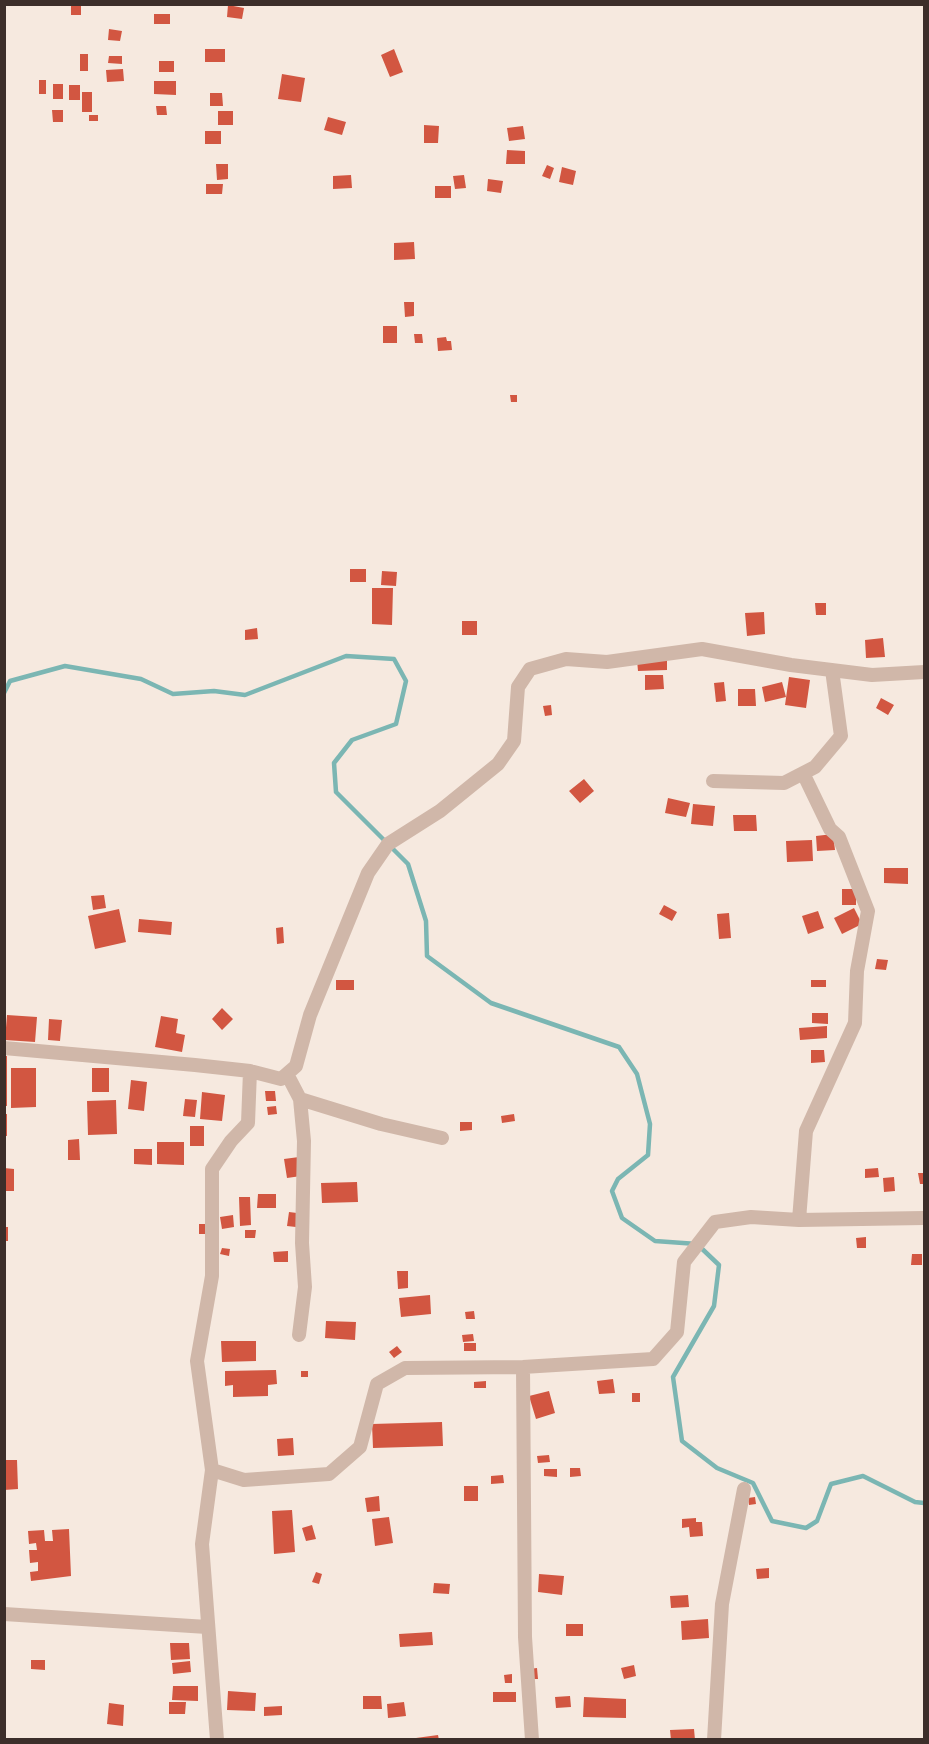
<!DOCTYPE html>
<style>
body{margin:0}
#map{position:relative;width:929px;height:1744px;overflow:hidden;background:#f6e9df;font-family:Signika,sans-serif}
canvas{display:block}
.frame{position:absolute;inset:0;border:6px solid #3c2e2a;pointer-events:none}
</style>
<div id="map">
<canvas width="929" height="1744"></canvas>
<div class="frame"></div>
</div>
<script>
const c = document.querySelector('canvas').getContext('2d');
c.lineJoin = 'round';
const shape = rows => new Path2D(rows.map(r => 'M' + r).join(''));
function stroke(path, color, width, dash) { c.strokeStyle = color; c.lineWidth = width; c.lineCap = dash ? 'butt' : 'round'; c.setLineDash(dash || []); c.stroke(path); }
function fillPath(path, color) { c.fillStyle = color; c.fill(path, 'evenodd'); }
const stream = shape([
 [4,693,10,681,65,666,141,679,173,694,214,691,245,695,346,656,394,659,406,681,396,724,352,740,334,763,336,792,408,864,426,921,427,956,491,1003,619,1047,637,1074,650,1124,648,1155,618,1179,612,1191,622,1218,655,1241,697,1244,719,1265,714,1306,673,1377,682,1441,717,1468,753,1483,772,1521,806,1528,817,1521,831,1484,863,1476,915,1502,924,1503]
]);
const building = shape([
 [71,4,81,4,81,15,71,15],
 [228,5,244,8,242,19,227,17],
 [154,14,170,14,170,24,154,24],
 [109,29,122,31,120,41,108,40],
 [205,49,225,49,225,62,205,62],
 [394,49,403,72,390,77,381,55],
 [80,54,88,54,88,71,80,71],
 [109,56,122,56,122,64,108,63],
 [159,61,174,61,174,72,159,72],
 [123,69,124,81,107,82,106,70],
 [282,74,305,78,301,102,278,99],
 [39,80,46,80,46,94,39,94],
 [154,81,176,81,176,95,154,94],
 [53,84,63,84,63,99,53,99],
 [69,85,80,85,80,100,69,100],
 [82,92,92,92,92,112,82,112],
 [210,93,222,93,223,106,210,106],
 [156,106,166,106,167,115,157,115],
 [52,110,63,110,63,122,53,122],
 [218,111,233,111,233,125,218,125],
 [89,115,98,115,98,121,89,121],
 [328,117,346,122,342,135,324,130],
 [424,125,439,126,438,143,424,143],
 [523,126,525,139,509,141,507,128],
 [205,131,221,131,221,144,205,144],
 [507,150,525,151,525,164,506,164],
 [216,164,228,164,228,179,217,180],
 [547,165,554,168,550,179,542,176],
 [562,167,576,171,573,185,559,182],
 [351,175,352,188,333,189,333,176],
 [464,175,466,188,455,189,453,176],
 [488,179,503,181,501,193,487,191],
 [206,184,223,184,222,194,206,194],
 [435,186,451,186,451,198,435,198],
 [414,242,415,259,394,260,394,243],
 [404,302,414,302,414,316,405,317],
 [383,326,397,326,397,343,383,343],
 [414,334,422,334,423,343,415,343],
 [446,337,447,341,451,341,452,350,438,351,437,338],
 [510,395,517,395,517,402,511,402],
 [350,569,366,569,366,582,350,582],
 [382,571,397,572,396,586,381,585],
 [372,588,393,588,392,625,372,624],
 [815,603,826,603,826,615,816,615],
 [764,612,765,634,747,636,745,613],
 [462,621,477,621,477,635,462,635],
 [257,628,258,639,245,640,245,630],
 [883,638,885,657,866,658,865,640],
 [667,658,667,670,638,671,637,660],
 [645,675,663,675,664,689,645,690],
 [789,677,810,680,806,708,785,705],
 [724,682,726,701,716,702,714,683],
 [782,682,786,697,765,702,762,687],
 [738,689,755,689,756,706,738,706],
 [881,698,894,705,888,715,876,708],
 [551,705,552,715,545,716,543,706],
 [584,779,594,791,580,803,569,791],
 [668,798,690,803,686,817,665,813],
 [693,804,715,806,713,826,691,824],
 [733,815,756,815,757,831,734,831],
 [833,834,835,850,817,851,816,836],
 [812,840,813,861,787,862,786,841],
 [884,868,908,868,908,884,884,883],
 [842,889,856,889,856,905,842,905],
 [104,895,106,908,93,910,91,896],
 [664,905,677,912,672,921,659,914],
 [854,908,862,924,842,934,834,918],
 [119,909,126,942,95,949,88,916],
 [818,911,824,928,808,934,802,916],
 [729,913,731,938,719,939,717,914],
 [139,919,172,922,171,935,138,932],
 [283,927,284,943,277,944,276,928],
 [877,959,888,960,886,970,875,969],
 [336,980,354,980,354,990,336,990],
 [811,980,826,980,826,987,811,987],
 [222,1008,233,1019,222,1030,212,1019],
 [812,1013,828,1013,828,1024,812,1023],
 [7,1015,37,1017,35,1042,5,1040],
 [161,1016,178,1019,176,1033,185,1035,182,1052,155,1047],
 [49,1019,62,1020,60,1041,48,1040],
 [827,1026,827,1038,800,1040,799,1028],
 [811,1050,824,1050,825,1062,811,1063],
 [4,1056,7,1056,7,1106,4,1106],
 [11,1068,36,1068,36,1107,11,1108],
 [92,1068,109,1068,109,1092,92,1092],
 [131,1080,147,1082,144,1111,128,1109],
 [265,1091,275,1091,276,1101,266,1101],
 [202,1092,225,1095,222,1121,200,1119],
 [185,1099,197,1100,195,1117,183,1116],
 [116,1100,117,1134,88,1135,87,1101],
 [276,1106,277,1114,268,1115,267,1107],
 [4,1114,7,1114,7,1136,4,1136],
 [514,1114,515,1121,502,1123,501,1116],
 [460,1122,472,1122,472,1130,460,1131],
 [190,1126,204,1126,204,1146,190,1146],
 [79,1139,80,1160,68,1160,68,1140],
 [157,1142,184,1142,184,1165,157,1164],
 [134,1149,152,1149,152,1165,134,1164],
 [299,1157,301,1176,287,1178,284,1159],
 [4,1168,14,1169,14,1191,4,1191],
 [878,1168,879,1177,865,1178,865,1169],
 [918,1173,924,1173,924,1184,920,1184],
 [894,1177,895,1191,884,1192,883,1178],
 [357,1182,358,1202,322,1203,321,1183],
 [258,1194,276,1194,276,1208,257,1208],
 [239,1197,250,1197,251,1225,240,1226],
 [289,1212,297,1213,296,1227,287,1226],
 [233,1215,234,1227,222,1229,220,1217],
 [199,1224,207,1224,207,1234,199,1234],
 [4,1227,8,1227,8,1241,4,1241],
 [245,1230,256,1230,255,1238,245,1238],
 [866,1237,866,1248,857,1248,856,1238],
 [222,1248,230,1249,229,1256,220,1254],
 [288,1251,288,1262,274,1262,273,1252],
 [912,1254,922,1254,922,1265,911,1265],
 [397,1271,408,1271,408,1288,398,1289],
 [430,1295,431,1314,401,1317,399,1298],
 [474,1311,475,1319,466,1319,465,1312],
 [326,1321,356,1322,355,1340,325,1338],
 [473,1334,474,1341,463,1342,462,1335],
 [221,1341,256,1341,256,1361,222,1362],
 [464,1343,476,1343,476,1351,464,1351],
 [397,1346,402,1352,394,1358,389,1352],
 [276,1370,277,1384,268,1385,268,1396,233,1397,233,1385,225,1386,225,1371],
 [301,1371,308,1371,308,1377,301,1377],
 [613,1379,615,1393,599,1394,597,1381],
 [486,1381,486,1388,474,1388,474,1382],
 [549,1391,555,1413,536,1419,529,1396],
 [632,1393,640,1393,640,1402,632,1402],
 [442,1422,443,1446,373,1448,372,1424],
 [293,1438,294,1455,278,1456,277,1439],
 [549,1455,550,1462,538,1463,537,1456],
 [4,1460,17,1460,18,1489,4,1490],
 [570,1468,580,1468,581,1476,570,1477],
 [544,1469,557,1469,557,1477,544,1476],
 [503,1475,504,1483,491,1484,491,1476],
 [464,1486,478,1486,478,1501,464,1501],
 [379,1496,380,1511,367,1512,365,1498],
 [755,1497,756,1504,749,1505,748,1498],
 [292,1510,295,1552,274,1554,272,1511],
 [389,1517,393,1543,375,1546,372,1519],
 [696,1518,696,1522,702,1522,703,1536,690,1537,689,1527,682,1528,682,1519],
 [312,1525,316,1539,306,1541,302,1528],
 [69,1529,71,1576,31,1581,30,1572,38,1571,38,1562,30,1563,29,1550,37,1550,36,1543,29,1544,28,1531,44,1530,45,1541,53,1541,52,1530],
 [769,1568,769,1578,757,1579,756,1569],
 [316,1572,322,1574,319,1584,312,1582],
 [539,1574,564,1576,562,1595,538,1592],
 [434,1583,450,1584,449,1594,433,1593],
 [688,1595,689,1607,671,1608,670,1596],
 [708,1619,709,1638,682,1640,681,1621],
 [566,1624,583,1624,583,1636,566,1636],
 [432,1632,433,1645,400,1647,399,1634],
 [170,1643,189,1643,190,1659,171,1660],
 [31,1660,45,1660,45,1670,31,1669],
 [190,1661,191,1672,173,1674,172,1663],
 [634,1665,636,1676,624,1679,621,1668],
 [537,1668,538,1679,529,1679,529,1669],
 [512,1674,512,1683,505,1683,504,1675],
 [173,1686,198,1686,198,1701,172,1700],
 [228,1691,256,1693,255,1711,227,1710],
 [493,1692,516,1692,516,1702,493,1702],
 [363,1696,381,1696,382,1709,363,1709],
 [570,1696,571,1707,556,1708,555,1697],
 [584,1697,626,1699,626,1718,583,1717],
 [169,1702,186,1702,185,1714,169,1714],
 [404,1702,406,1716,388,1718,387,1704],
 [109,1703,124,1705,123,1726,107,1724],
 [282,1706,282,1715,264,1716,264,1707],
 [694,1729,695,1740,671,1740,670,1730],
 [438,1735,439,1740,416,1740,416,1738]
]);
const street = shape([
 [713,781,784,783,815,767,841,736,832,670],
 [4,1048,195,1065,250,1071,281,1079,296,1066,310,1015,368,873,388,844,440,811,498,764,514,741,518,687,530,669,566,659,607,662,702,649,791,665,872,675,924,672],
 [287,1074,300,1099,304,1141,302,1243,305,1287,299,1335],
 [300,1099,381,1124,442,1138],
 [799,1220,806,1131,855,1023,857,971,868,911,839,837,830,829,803,773],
 [523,1367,525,1637,532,1740],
 [212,1470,244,1480,329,1474,360,1447,377,1384,405,1368,523,1367,653,1359,677,1332,684,1262,715,1222,751,1217,799,1220,924,1218],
 [4,1614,207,1627],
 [217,1740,202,1544,212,1470,197,1361,212,1276,212,1169,231,1141,248,1123,250,1071],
 [714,1740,722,1604,744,1489]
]);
stroke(stream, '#7bb6b3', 4.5);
fillPath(building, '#d25641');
stroke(street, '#d0b7a9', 14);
</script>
